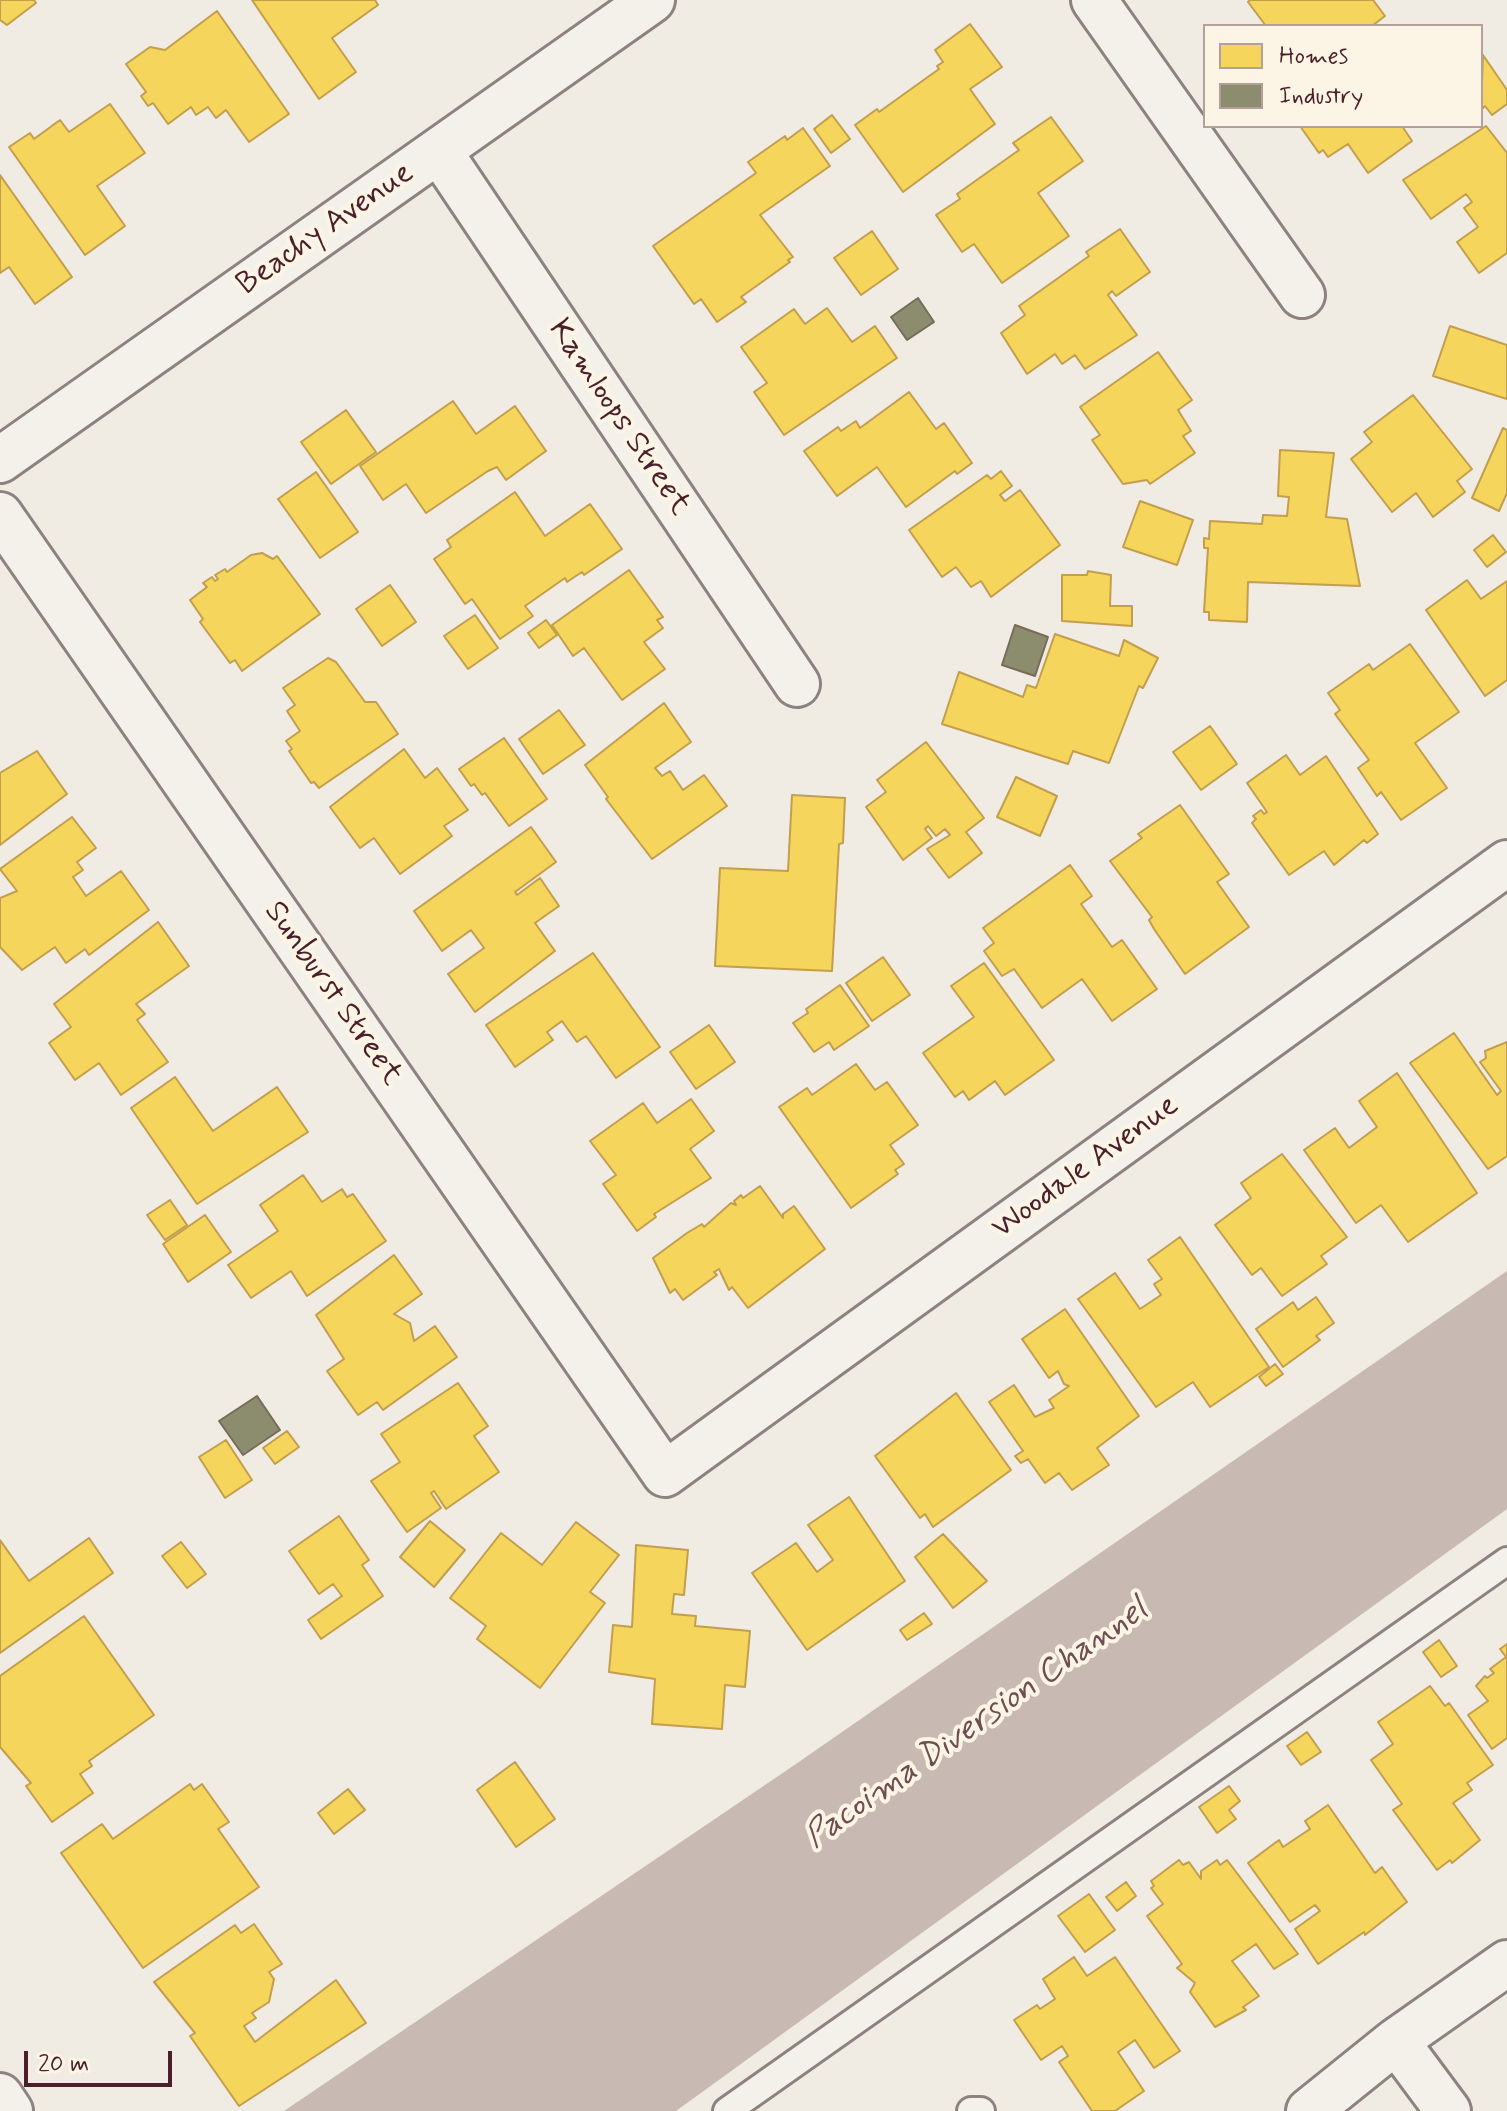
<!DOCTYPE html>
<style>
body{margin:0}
#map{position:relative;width:1507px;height:2111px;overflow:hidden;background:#f0ebe3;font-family:Mynerve,sans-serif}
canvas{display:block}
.legend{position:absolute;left:1203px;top:24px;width:280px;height:104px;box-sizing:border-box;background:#fcf5e5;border:2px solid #b59f9b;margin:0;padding:10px 14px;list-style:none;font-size:24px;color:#4a1f2b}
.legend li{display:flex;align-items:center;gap:16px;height:40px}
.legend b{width:40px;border:2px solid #b59f9b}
.scale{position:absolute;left:24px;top:2051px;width:148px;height:36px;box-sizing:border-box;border:4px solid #4a1f2b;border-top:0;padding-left:10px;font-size:24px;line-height:28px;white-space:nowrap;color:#4a1f2b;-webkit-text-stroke:6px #fcf5e5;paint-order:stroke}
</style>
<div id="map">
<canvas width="1507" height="2111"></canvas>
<ul class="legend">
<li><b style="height:22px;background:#f6d55c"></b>Homes</li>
<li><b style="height:22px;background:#8c8c6e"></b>Industry</li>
</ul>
<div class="scale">20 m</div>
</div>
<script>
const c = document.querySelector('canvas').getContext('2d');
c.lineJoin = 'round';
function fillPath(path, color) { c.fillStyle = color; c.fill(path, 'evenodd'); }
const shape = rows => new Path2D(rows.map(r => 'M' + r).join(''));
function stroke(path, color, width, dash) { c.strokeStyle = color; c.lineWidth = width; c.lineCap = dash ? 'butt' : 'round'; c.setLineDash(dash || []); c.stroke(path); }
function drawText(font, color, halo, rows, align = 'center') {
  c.font = font + ' Mynerve,sans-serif'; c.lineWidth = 8; c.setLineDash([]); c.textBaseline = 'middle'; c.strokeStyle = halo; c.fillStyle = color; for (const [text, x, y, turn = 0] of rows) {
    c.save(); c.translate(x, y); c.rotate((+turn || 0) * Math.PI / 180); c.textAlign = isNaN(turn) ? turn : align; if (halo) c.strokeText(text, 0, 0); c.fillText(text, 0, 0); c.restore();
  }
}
const water = shape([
 [1507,1271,1507,1509,676,2111,284,2111,793,1766]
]);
const homes = shape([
 [0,0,34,0,36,3,7,25,0,20,0,0],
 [252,0,375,0,378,5,332,38,356,72,319,99,252,0],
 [1250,0,1373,0,1385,16,1372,26,1266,26,1248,2,1250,0],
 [217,11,289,114,249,142,226,110,216,118,208,107,196,115,191,107,168,124,153,103,148,106,141,96,146,92,126,64,150,47,165,50,217,11],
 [970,24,1002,67,970,89,995,124,903,192,855,125,877,109,879,112,939,69,937,66,943,62,935,50,970,24],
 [1483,55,1507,90,1507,104,1492,115,1485,106,1481,110,1483,55],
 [110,104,145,153,97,186,125,226,85,255,9,147,30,133,34,139,60,120,69,132,110,104],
 [832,115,850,139,831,153,814,129,832,115],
 [1051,117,1083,161,1038,193,1069,236,1002,283,974,244,962,252,936,215,960,199,957,194,1019,150,1013,143,1051,117],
 [1300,126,1402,126,1412,141,1368,173,1348,144,1328,157,1323,150,1319,153,1300,126],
 [1486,126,1507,153,1507,253,1479,273,1457,242,1478,227,1464,208,1472,202,1466,194,1431,219,1403,180,1486,126],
 [803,128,830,166,760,215,793,257,788,260,790,262,741,297,746,302,717,322,701,299,694,304,653,246,756,173,748,162,785,136,787,140,803,128],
 [0,175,72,277,35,304,9,267,0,273,0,175],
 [1120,229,1150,272,1116,296,1112,291,1108,295,1137,335,1085,369,1075,355,1062,364,1055,354,1027,374,1001,333,1025,315,1019,306,1089,256,1086,252,1120,229],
 [872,231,898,269,861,295,834,258,872,231],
 [827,308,852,342,875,326,897,358,784,435,754,392,767,383,741,347,794,309,805,324,827,308],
 [1450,326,1507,345,1507,399,1433,376,1450,326],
 [1158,352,1192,400,1178,410,1191,431,1183,436,1195,453,1150,484,1147,480,1123,484,1092,440,1100,435,1080,407,1158,352],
 [909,392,936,429,944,423,972,463,957,474,955,471,906,507,877,467,837,496,804,451,838,427,841,431,856,421,860,428,909,392],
 [1413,395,1472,469,1457,481,1465,492,1433,517,1416,493,1392,512,1351,459,1372,442,1364,432,1413,395],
 [453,401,476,434,515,406,546,451,506,480,497,467,488,471,426,513,406,484,383,500,360,466,453,401],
 [346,410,376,452,331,484,301,442,346,410],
 [1503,428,1507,430,1507,493,1499,511,1472,498,1503,428],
 [1280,450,1334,453,1326,517,1347,519,1360,586,1248,582,1247,622,1209,620,1209,612,1204,612,1208,548,1204,548,1204,538,1209,539,1210,521,1262,524,1263,515,1287,516,1289,497,1278,496,1280,450],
 [1001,471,1012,486,1000,495,1005,501,1020,490,1060,545,991,597,981,581,971,587,956,567,942,577,909,530,987,475,991,479,1001,471],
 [316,472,358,532,320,558,278,499,316,472],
 [515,492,545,536,590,504,622,549,584,575,582,572,567,582,565,578,525,606,533,616,500,639,472,599,465,604,434,559,451,547,447,540,515,492],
 [1140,501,1193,520,1177,565,1123,547,1140,501],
 [1493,535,1506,552,1487,567,1474,550,1493,535],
 [262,553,273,559,277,556,320,614,242,671,235,660,230,663,200,622,203,619,190,600,207,587,203,583,212,577,215,581,218,579,215,575,225,569,227,572,251,555,262,553],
 [629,570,663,617,657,620,663,628,644,642,665,669,622,700,584,648,573,656,552,625,629,570],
 [1088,571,1111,575,1110,606,1132,606,1132,626,1062,621,1062,575,1087,575,1088,571],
 [1467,580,1481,599,1507,581,1507,680,1485,696,1426,610,1467,580],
 [390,585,416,622,382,646,356,609,390,585],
 [475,615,498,648,468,669,444,636,475,615],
 [546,620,557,635,539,648,528,633,546,620],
 [1055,634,1119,656,1124,640,1158,658,1143,688,1139,686,1109,763,1073,751,1068,764,942,724,959,672,1023,697,1027,685,1036,688,1055,634],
 [1410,644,1459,712,1415,743,1447,788,1401,820,1381,792,1377,796,1358,768,1369,760,1335,714,1340,710,1328,693,1369,664,1373,670,1410,644],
 [328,658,336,662,365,702,376,702,398,734,319,788,314,782,311,783,289,751,292,749,286,741,300,731,287,711,295,705,283,688,328,658],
 [664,703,691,742,655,768,662,776,670,771,683,790,704,775,727,806,652,859,606,799,608,797,585,765,664,703],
 [559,710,585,745,543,774,519,739,559,710],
 [1210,726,1237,764,1201,790,1173,752,1210,726],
 [504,738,547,799,509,826,485,793,482,795,474,784,471,786,459,769,504,738],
 [926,742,984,818,966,832,982,853,949,878,927,849,950,835,945,829,936,836,928,826,925,829,932,838,903,860,866,807,886,792,877,780,926,742],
 [404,749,425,778,437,768,468,810,444,826,452,836,400,874,374,838,360,848,330,807,404,749],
 [37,751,67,794,0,845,0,773,37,751],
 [1286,755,1300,775,1326,756,1378,834,1367,843,1364,840,1334,865,1324,851,1289,875,1252,823,1256,819,1253,816,1261,810,1264,814,1267,812,1247,783,1286,755],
 [1016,777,1057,796,1040,836,997,817,1016,777],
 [792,795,845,798,843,843,839,844,832,971,715,966,720,868,788,871,792,795],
 [1180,805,1229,874,1217,882,1249,927,1185,974,1154,929,1149,920,1152,917,1110,861,1142,838,1138,834,1180,805],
 [72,817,96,848,77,862,83,870,73,877,86,896,121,871,149,910,89,955,85,949,66,963,55,947,22,970,0,947,0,898,17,891,0,869,72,817],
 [531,827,556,862,515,892,517,895,540,878,559,906,535,923,555,951,475,1012,448,974,484,948,471,930,442,951,414,911,531,827],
 [1070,865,1092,896,1081,904,1112,947,1122,940,1157,989,1112,1021,1082,979,1042,1008,1014,969,1002,976,984,951,994,943,983,928,1070,865],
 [158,922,189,966,136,1004,145,1014,137,1020,168,1062,121,1095,99,1063,75,1080,49,1043,71,1027,54,1004,158,922],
 [593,953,660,1047,616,1078,586,1036,577,1042,562,1021,547,1032,553,1040,515,1067,486,1025,593,953],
 [883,957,910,995,872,1021,846,983,883,957],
 [984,963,1054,1060,1005,1095,995,1081,969,1100,963,1091,955,1097,923,1053,974,1017,951,986,984,963],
 [840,985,869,1026,834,1050,829,1042,814,1052,793,1023,808,1013,806,1009,840,985],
 [709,1025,735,1062,696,1089,670,1052,709,1025],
 [1454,1033,1497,1095,1501,1091,1480,1062,1486,1058,1485,1051,1507,1042,1507,1156,1488,1169,1410,1063,1454,1033],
 [856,1064,875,1090,887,1082,918,1125,890,1145,904,1164,895,1170,898,1174,851,1208,779,1107,807,1088,812,1095,856,1064],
 [1397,1073,1477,1193,1408,1242,1381,1205,1356,1223,1304,1150,1335,1128,1349,1148,1377,1127,1359,1101,1397,1073],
 [175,1077,213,1131,277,1087,308,1132,197,1204,131,1108,175,1077],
 [691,1099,714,1131,690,1149,711,1178,654,1214,656,1217,637,1231,603,1184,616,1175,590,1141,643,1103,657,1123,691,1099],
 [1282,1154,1347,1237,1321,1256,1327,1264,1282,1296,1261,1268,1252,1275,1215,1225,1251,1198,1241,1183,1282,1154],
 [303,1175,322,1202,342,1189,347,1197,353,1194,386,1241,307,1296,291,1271,251,1298,228,1265,278,1231,260,1205,303,1175],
 [760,1186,783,1218,783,1214,794,1206,825,1249,748,1308,732,1287,729,1290,719,1269,714,1272,717,1275,683,1300,675,1289,670,1293,653,1258,687,1233,702,1224,704,1227,731,1203,736,1205,734,1201,741,1195,743,1198,760,1186],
 [170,1200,187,1225,165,1240,147,1215,170,1200],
 [205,1215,231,1252,188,1282,163,1244,205,1215],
 [1180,1237,1269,1367,1210,1407,1193,1382,1156,1407,1078,1299,1115,1273,1140,1309,1161,1295,1154,1284,1162,1279,1148,1260,1180,1237],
 [394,1255,422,1294,394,1314,410,1323,414,1341,435,1326,457,1357,383,1410,377,1402,358,1415,327,1371,344,1359,316,1315,394,1255],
 [1316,1297,1334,1323,1316,1336,1320,1340,1283,1367,1256,1329,1293,1302,1298,1310,1316,1297],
 [1065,1309,1139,1416,1097,1448,1109,1465,1072,1490,1059,1473,1045,1483,1028,1459,1021,1463,1015,1456,1023,1451,989,1402,1014,1385,1035,1417,1054,1408,1049,1400,1069,1386,1064,1384,1058,1371,1049,1378,1022,1339,1065,1309],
 [1275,1364,1283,1374,1266,1386,1259,1377,1275,1364],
 [458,1383,488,1426,474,1436,499,1472,446,1509,434,1491,431,1493,441,1508,407,1532,371,1481,400,1462,381,1434,458,1383],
 [956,1393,1011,1470,933,1527,925,1514,920,1518,875,1456,956,1393],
 [287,1431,299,1447,275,1464,263,1448,287,1431],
 [226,1440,252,1480,225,1498,199,1457,226,1440],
 [849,1497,905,1581,807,1650,752,1573,796,1543,817,1572,833,1560,808,1525,849,1497],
 [339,1516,369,1560,362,1565,383,1596,321,1639,308,1620,342,1596,333,1584,319,1594,289,1551,339,1516],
 [430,1521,465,1550,434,1587,400,1557,430,1521],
 [576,1522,619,1555,590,1592,605,1603,540,1688,477,1639,486,1626,450,1598,501,1533,542,1565,576,1522],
 [943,1534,987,1581,953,1608,915,1557,943,1534],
 [89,1538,113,1573,0,1653,0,1540,29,1581,89,1538],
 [181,1542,206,1574,187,1588,162,1556,181,1542],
 [636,1545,688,1550,684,1595,674,1594,672,1614,696,1616,695,1626,750,1631,745,1687,725,1685,722,1729,652,1724,655,1679,609,1672,613,1625,632,1627,636,1545],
 [924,1613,932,1624,907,1640,900,1630,924,1613],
 [84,1616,154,1715,89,1761,92,1766,80,1774,93,1793,52,1822,26,1786,31,1783,0,1747,0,1676,84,1616],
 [1439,1640,1457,1666,1441,1677,1423,1652,1439,1640],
 [1507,1644,1507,1738,1492,1749,1468,1715,1488,1701,1476,1686,1485,1676,1487,1678,1494,1673,1490,1669,1506,1657,1500,1649,1507,1644],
 [1430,1686,1445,1706,1449,1703,1493,1765,1467,1783,1472,1790,1453,1803,1480,1840,1452,1863,1450,1860,1437,1870,1393,1810,1402,1804,1371,1760,1393,1744,1378,1722,1430,1686],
 [1307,1732,1321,1752,1301,1765,1287,1746,1307,1732],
 [515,1762,555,1819,516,1847,477,1790,515,1762],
 [190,1784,194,1790,202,1784,229,1822,218,1829,259,1887,143,1968,61,1853,102,1824,113,1839,190,1784],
 [1229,1786,1240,1801,1229,1810,1236,1819,1217,1833,1199,1807,1229,1786],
 [348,1789,365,1810,334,1834,318,1813,348,1789],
 [1328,1805,1375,1873,1382,1867,1407,1902,1365,1935,1364,1932,1318,1964,1295,1929,1320,1911,1315,1905,1290,1922,1248,1863,1279,1840,1283,1847,1310,1829,1305,1821,1328,1805],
 [1179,1860,1183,1865,1189,1862,1201,1879,1201,1871,1217,1860,1220,1865,1227,1860,1298,1954,1274,1969,1256,1944,1232,1961,1259,1996,1243,2007,1246,2010,1215,2027,1190,1992,1195,1983,1177,1968,1182,1964,1147,1916,1163,1904,1151,1888,1154,1886,1151,1881,1179,1860],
 [1126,1882,1136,1896,1117,1911,1106,1897,1126,1882],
 [1089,1894,1115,1930,1085,1952,1058,1916,1089,1894],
 [254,1924,282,1964,269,1972,274,1979,269,2002,252,2013,256,2018,244,2026,255,2042,336,1980,366,2023,239,2106,190,2036,195,2033,154,1982,235,1925,241,1933,254,1924],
 [1074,1957,1087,1976,1115,1957,1180,2051,1154,2068,1135,2040,1118,2052,1144,2091,1115,2111,1092,2111,1059,2062,1068,2056,1062,2046,1041,2060,1014,2020,1037,2005,1040,2009,1055,1999,1043,1979,1074,1957]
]);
const industry = shape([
 [918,298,934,322,907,340,891,317,918,298],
 [1015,625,1048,637,1035,676,1002,665,1015,625],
 [257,1396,280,1430,243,1455,219,1421,257,1396]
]);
const service = shape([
 [727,2111,1507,1561],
 [971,2111,981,2111]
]);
const minor = shape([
 [1094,0,1302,295],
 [439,151,797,684],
 [0,515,665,1474,1507,863],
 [1396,2041,1448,2111],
 [1309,2111,1396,2041,1507,1963]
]);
const tertiary = shape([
 [0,460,652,0]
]);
const primary = shape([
 [0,2096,10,2111]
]);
const streetNames = [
 ["Beachy Avenue",326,230,-35],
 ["Kamloops Street",618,418,56],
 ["Sunburst Street",332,994,55],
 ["Woodale Avenue",1086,1168,-36]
];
const waterNames = [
 ["Pacoima Diversion Channel",977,1725,-35]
];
fillPath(water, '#c9b9b3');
fillPath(homes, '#f6d55c');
stroke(homes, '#c29e4d', 2);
fillPath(industry, '#8c8c6e');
stroke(industry, '#786b5a', 2);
stroke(service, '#8d8281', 32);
stroke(minor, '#8d8281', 50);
stroke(tertiary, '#8d8281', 50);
stroke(primary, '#8d8281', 50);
stroke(service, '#f4f1eb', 26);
stroke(minor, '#f4f1eb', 44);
stroke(tertiary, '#f4f1eb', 44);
stroke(primary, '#f4f1eb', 44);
drawText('32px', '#4a1f2b', '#fcf5e5', streetNames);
drawText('italic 34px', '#704d53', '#fcf5e5', waterNames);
</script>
